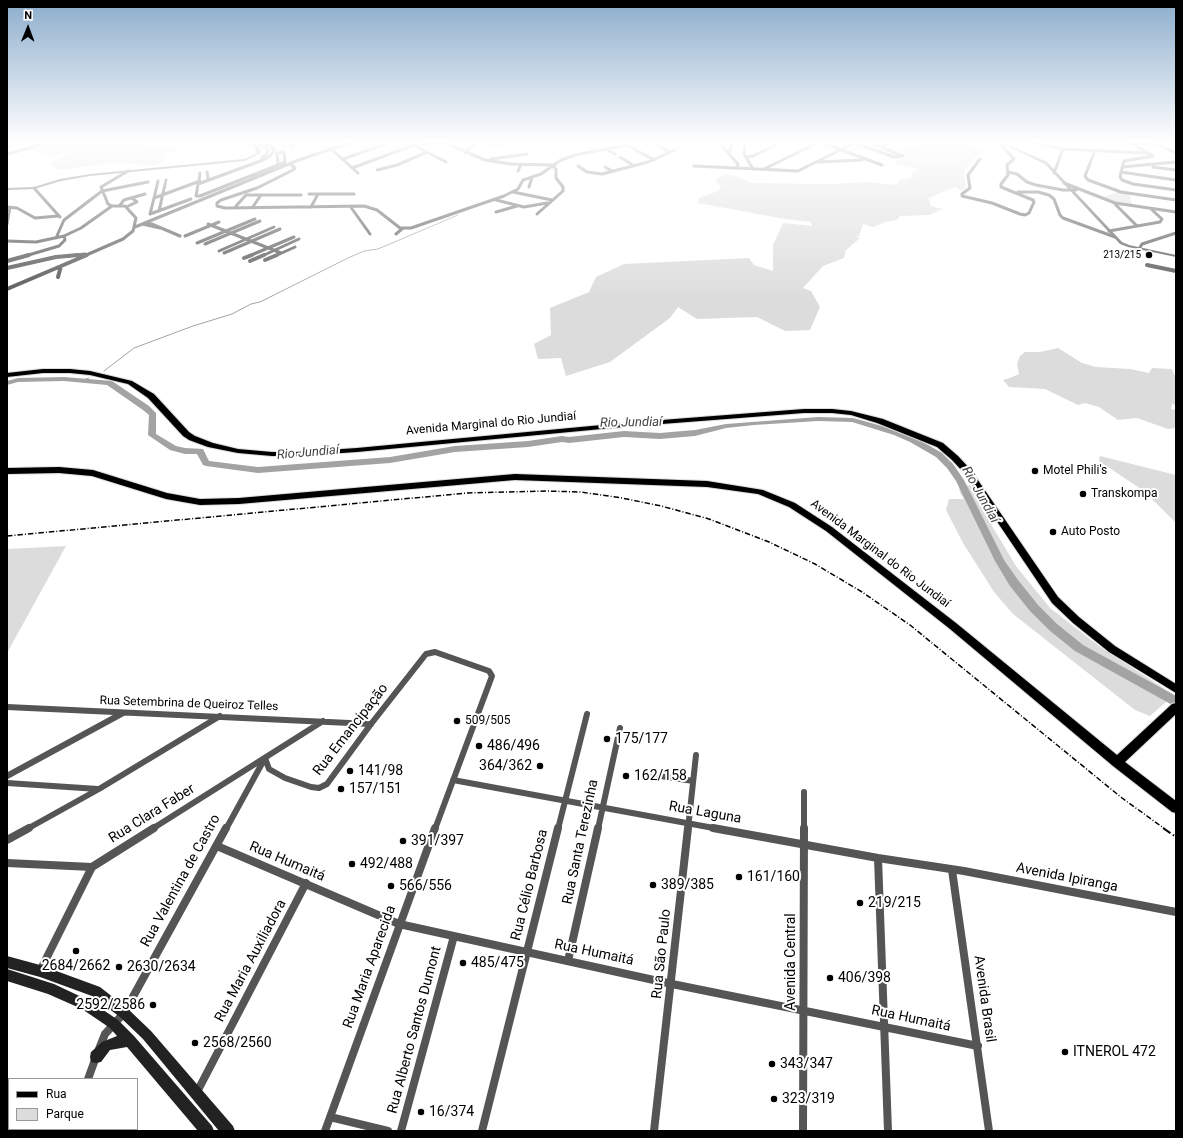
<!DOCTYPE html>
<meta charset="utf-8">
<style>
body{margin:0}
#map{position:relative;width:1183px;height:1138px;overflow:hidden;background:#fff;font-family:Roboto,sans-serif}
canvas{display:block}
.frame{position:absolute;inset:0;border:8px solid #000;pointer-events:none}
.legend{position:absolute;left:8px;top:1078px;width:130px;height:52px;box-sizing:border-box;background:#fff;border:1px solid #999;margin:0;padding:5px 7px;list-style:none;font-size:12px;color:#000}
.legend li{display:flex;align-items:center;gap:8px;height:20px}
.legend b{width:20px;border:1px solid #999}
.north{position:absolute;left:8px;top:8px;width:40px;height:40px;-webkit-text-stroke:3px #fff;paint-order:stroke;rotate:1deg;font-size:11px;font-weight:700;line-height:16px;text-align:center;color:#000}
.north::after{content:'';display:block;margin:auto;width:14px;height:18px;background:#000;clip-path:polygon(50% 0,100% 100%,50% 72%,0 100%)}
</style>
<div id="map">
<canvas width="1183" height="1138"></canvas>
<div class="frame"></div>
<ul class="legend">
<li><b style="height:5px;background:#000"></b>Rua</li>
<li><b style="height:11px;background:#dcdcdc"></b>Parque</li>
</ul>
<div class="north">N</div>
</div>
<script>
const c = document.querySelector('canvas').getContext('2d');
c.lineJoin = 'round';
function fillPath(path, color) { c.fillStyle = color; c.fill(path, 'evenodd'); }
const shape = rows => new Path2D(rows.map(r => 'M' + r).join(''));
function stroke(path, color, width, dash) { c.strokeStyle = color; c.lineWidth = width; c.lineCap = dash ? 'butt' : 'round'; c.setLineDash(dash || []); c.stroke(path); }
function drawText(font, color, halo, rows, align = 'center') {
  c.font = font + ' Roboto,sans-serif'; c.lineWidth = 4; c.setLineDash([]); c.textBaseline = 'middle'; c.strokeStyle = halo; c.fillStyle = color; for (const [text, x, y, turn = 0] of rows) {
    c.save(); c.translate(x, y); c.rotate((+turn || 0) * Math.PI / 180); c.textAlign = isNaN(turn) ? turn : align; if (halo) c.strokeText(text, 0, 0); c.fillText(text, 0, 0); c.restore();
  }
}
const green = shape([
 [55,142,156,142,150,144,150,147,179,145,187,146,189,149,163,154,164,161,154,165,111,163,59,170,49,163,69,154,49,155,28,149],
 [935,142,968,142,972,146,978,146,979,149,985,150,977,155,964,171,964,177,966,188,961,191,956,187,928,198,931,206,943,209,929,215,900,216,897,220,885,222,873,227,863,224,859,236,856,237,860,238,846,250,844,258,823,266,803,288,811,291,820,307,810,330,785,331,757,317,697,319,678,307,670,318,610,362,566,376,561,358,538,359,534,344,551,335,550,308,589,292,596,277,624,264,749,258,754,265,773,271,773,245,783,223,812,226,811,222,785,219,698,203,699,198,718,191,721,186,716,182,716,178,727,174,744,179,751,183,830,184,867,182,896,185,900,180,913,177,911,174,918,169,892,163,904,158,905,154,897,151,921,143],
 [1117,192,1130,195,1132,205,1115,203,1101,198],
 [1058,348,1082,363,1096,367,1130,369,1149,373,1152,368,1172,369,1176,379,1176,405,1172,404,1171,409,1176,410,1176,428,1168,429,1137,418,1118,420,1099,407,1085,403,1078,405,1045,389,1009,387,1003,380,1010,378,1019,374,1017,364,1020,356,1025,352,1040,352],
 [1100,456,1176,475,1176,523,1144,491,1099,461],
 [969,485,973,487,978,501,992,526,1016,566,1050,608,1099,646,1174,695,1150,716,1135,710,1013,614,994,592,963,543,946,510,949,499,964,499,960,493,959,487],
 [66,546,7,653,7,549]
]);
const stream = shape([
 [104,371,134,348,193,326,232,314,251,304,260,302,348,258,364,251,378,249,458,215],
 [83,380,89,378]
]);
const river = shape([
 [64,377,112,381,149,406,156,413,156,434,176,446,185,448,203,449,209,461,258,467,390,457,455,446,528,441,562,436,569,437,624,431,660,433,695,430,726,424,818,417,853,418,900,431,916,438,942,453,953,464,964,480,1004,560,1018,580,1038,605,1057,624,1083,645,1176,696,1176,707,1075,651,1049,630,1030,611,1010,586,995,561,956,481,947,468,936,457,910,442,894,435,852,422,818,421,754,425,726,428,695,436,660,439,624,437,569,443,562,442,528,447,455,452,390,463,258,473,206,466,203,465,197,454,185,454,170,450,148,435,149,415,143,410,107,385,64,381,18,382,7,385,7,381,18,378,64,377]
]);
const minorFar3 = shape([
 [408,142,446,162],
 [443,142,485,160,511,164,552,165],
 [483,142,499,145,506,142],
 [652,142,669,152],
 [719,142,729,154],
 [732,142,729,154,738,164,737,168],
 [745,142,744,154,753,169],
 [820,142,882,165],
 [853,142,894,157,903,156,869,142],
 [1031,142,1063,149,1146,153],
 [1118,142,1156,144],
 [253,143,269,145,274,149,274,151,270,156,263,160,198,184,196,196,200,196,278,165],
 [1131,143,1153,156,1124,161,1120,177,1122,180,1133,184,1176,190],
 [1154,143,1176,153],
 [7,146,17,142],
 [261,146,266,147,268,150,267,154,262,157],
 [880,146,893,142],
 [291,147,295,142],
 [331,149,358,173],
 [606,149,615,154],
 [1092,150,1094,153,1085,176,1088,180,1121,192,1176,200],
 [284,152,285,162,278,165,277,153,284,152],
 [465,153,476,142],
 [7,154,50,142],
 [620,157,633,165],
 [746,157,753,156,782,142],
 [343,159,391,142],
 [491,159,527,154],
 [980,159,968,175,970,188,962,194,962,196,992,203,1020,214,1025,215,1029,213,1034,202,1033,200,1001,187,1001,184,1008,175,1007,165,1014,159,999,142],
 [817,162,862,160],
 [290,164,295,168,293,170,257,188,221,200,217,203,217,206,225,208,364,206,377,210,400,228,411,228,504,196,518,189,523,180,541,174,561,160,575,155,627,145,654,160],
 [578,166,587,172,602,174,648,162,675,150],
 [694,166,798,171,854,143],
 [605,167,612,171],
 [1122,167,1176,162],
 [1153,167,1176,170],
 [352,168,414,145,446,142],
 [764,169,819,142],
 [377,170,397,165,427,152],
 [518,171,521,164],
 [207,172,208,178],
 [1008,172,1017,174,1027,182,1036,185,1063,190,1076,190],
 [1121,172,1176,180],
 [1054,173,1063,149],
 [199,181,200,173],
 [1064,183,1115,203,1176,212],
 [529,187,532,177],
 [34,188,60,217],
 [513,192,552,200],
 [1018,192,1038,192,1049,195,1054,199,1060,215,1063,218,1115,237],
 [309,194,354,194],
 [154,198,158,181],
 [191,199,150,214,154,198,200,181],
 [496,200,524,207,547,203],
 [1115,204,1137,226],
 [120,205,124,200,145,194],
 [112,206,108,204,101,187,128,171],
 [236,206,246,195,301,195],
 [350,206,370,234],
 [7,207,17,208,35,218,58,216],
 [126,207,137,202,132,198],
 [311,207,318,194],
 [252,208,261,195],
 [159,211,166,180],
 [496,212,517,206],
 [537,214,563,191,563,187,556,178,556,169,552,165],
 [64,220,102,191,148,182],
 [147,222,180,236],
 [7,224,10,207],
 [142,224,160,228],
 [208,224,281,253],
 [135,227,296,161,352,142],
 [1109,231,1160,222,1162,219,1151,209],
 [396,234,403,228],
 [185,236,219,222],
 [56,238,64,220],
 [7,241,36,242,64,236,81,228,112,206,125,206,136,218,133,231,123,239,84,256],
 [197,243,255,219],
 [205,244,260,221],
 [1139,249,1142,244,1176,233],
 [219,251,274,227],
 [224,253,280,229],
 [25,256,59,246,65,240,64,236],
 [69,256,85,254],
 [249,256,294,237],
 [262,256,299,239],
 [275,256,295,247]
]);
const minorFar2 = shape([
 [244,258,252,255],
 [265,260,277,255],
 [7,261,29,255],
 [250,261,264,255],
 [1147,265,1176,271],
 [7,268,56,257,78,255],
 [58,277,61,266],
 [7,289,87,255]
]);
const minorFar1 = shape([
 [7,707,371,724],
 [265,758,269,769,285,778,311,787,319,788,327,784,371,724,426,654,435,652,489,671,492,676,435,829],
 [648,774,693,781],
 [7,776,123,713],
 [453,780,719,829],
 [7,783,98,789],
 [27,829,99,789,220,716],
 [152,829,323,721],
 [226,829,265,758],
 [558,829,587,714],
 [598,829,620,728],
 [688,829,696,755],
 [804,829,804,792]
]);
const minor = shape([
 [713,828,878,858,964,871,1176,912],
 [7,840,29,828],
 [217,846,399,924,672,984,978,1046],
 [878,858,888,1131],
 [7,863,92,867],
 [952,870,989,1131],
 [568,961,598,828],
 [40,971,92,867,154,828],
 [99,1049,105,1034,124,1013,226,828],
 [88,1079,96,1057],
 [197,1092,306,883],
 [330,1117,388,1131],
 [69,1131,70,1129],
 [325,1131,435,828],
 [401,1131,454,936],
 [482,1131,558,828],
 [654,1131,688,828],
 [803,1131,804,828]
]);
const tertiary = shape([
 [250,142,254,142,261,151,261,153,245,161,90,176,61,181,34,189,7,190,7,188,34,187,60,179,90,174,244,159,257,153,250,142],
 [998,142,1003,142,1047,162,1122,242,1129,245,1176,255,1176,257,1128,247,1120,244,1045,164,998,142]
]);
const secondary = shape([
 [7,956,40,965,100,987,128,1009,151,1031,233,1126,235,1131,219,1131,143,1039,120,1017,92,996,40,977,7,968,7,956],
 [7,969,54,984,90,1001,118,1020,134,1036,212,1126,214,1131,198,1131,127,1047,110,1050,101,1062,96,1063,91,1062,90,1057,91,1052,102,1042,117,1036,110,1028,82,1009,48,994,7,981,7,969]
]);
const primary = shape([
 [43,369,70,369,90,371,132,381,154,394,189,432,195,436,213,443,238,449,272,452,297,452,357,448,623,423,804,409,832,409,851,411,883,419,943,443,958,456,971,470,1058,597,1079,617,1115,646,1176,684,1176,693,1109,652,1073,623,1052,603,965,474,952,460,937,447,877,423,851,415,832,413,804,413,623,427,357,452,297,456,272,456,238,453,208,447,189,440,183,436,148,398,128,384,90,375,70,373,43,373,7,377,7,373,43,369],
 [59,467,93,470,167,493,200,499,239,498,515,474,707,481,763,490,795,503,832,527,956,623,1117,755,1172,704,1176,703,1176,714,1125,762,1176,801,1176,813,1172,812,1113,766,950,629,826,531,789,507,758,494,707,487,515,480,239,504,200,505,166,499,92,476,59,473,7,474,7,468,59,467]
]);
const railFar1 = shape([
 [7,536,467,493,546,491,580,492,622,498,661,506,709,519,769,542,815,564,862,592,910,625,1122,798,1165,829]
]);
const rail = shape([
 [1163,828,1176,837]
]);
const markers = [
 [1149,255,4,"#000"],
 [1035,471,4,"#000"],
 [1083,494,4,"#000"],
 [1053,532,4,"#000"],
 [457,721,4,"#000"],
 [607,739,4,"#000"],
 [479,746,4,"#000"],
 [540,766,4,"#000"],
 [350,771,4,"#000"],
 [626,776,4,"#000"],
 [341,789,4,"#000"],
 [403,841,4,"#000"],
 [352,864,4,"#000"],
 [739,877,4,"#000"],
 [653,885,4,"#000"],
 [391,886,4,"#000"],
 [860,903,4,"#000"],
 [76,951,4,"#000"],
 [463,963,4,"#000"],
 [119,967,4,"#000"],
 [830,978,4,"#000"],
 [153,1005,4,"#000"],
 [195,1043,4,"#000"],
 [1065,1052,4,"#000"],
 [772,1064,4,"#000"],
 [774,1099,4,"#000"],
 [421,1112,4,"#000"]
];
const farPoinames = [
 ["213/215",1141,255]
];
const streetNames = [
 ["Avenida Marginal do Rio Jundiaí",491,424,-5],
 ["Avenida Marginal do Rio Jundiaí",880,554,37],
 ["Rua Setembrina de Queiroz Telles",189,704,2]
];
const poiNames = [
 ["Motel Phili's",1043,471],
 ["Transkompa",1091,494],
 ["Auto Posto",1061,532],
 ["509/505",465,721]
];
const waterNames = [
 ["Rio Jundiaí",631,423,-1],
 ["Rio Jundiaí",308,453,-5],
 ["Rio Jundiaí",980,495,61]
];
const nearStreetnames = [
 ["Rua Emancipação",351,730,-52],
 ["Rua Laguna",705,813,10],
 ["Rua Clara Faber",152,814,-32],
 ["Rua Santa Terezinha",581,842,-78],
 ["Rua Humaitá",287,862,23],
 ["Avenida Ipiranga",1067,878,11],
 ["Rua Valentina de Castro",181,881,-61],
 ["Rua Célio Barbosa",530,885,-76],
 ["Rua Humaitá",594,953,12],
 ["Rua São Paulo",662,954,-84],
 ["Rua Maria Auxiliadora",251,961,-62],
 ["Avenida Central",791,962,-90],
 ["Rua Maria Aparecida",370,967,-70],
 ["Avenida Brasil",984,999,82],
 ["Rua Humaitá",911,1019,12],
 ["Rua Alberto Santos Dumont",415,1030,-75]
];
const nearPoinames = [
 ["175/177",615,739],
 ["486/496",487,746],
 ["364/362",532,766,"right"],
 ["141/98",358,771],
 ["162/158",634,776],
 ["157/151",349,789],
 ["391/397",411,841],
 ["492/488",360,864],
 ["161/160",747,877],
 ["389/385",661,885],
 ["566/556",399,886],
 ["219/215",868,903],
 ["485/475",471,963],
 ["2684/2662",76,966,"center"],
 ["2630/2634",127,967],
 ["406/398",838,978],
 ["2592/2586",145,1005,"right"],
 ["2568/2560",203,1043],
 ["ITNEROL 472",1073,1052],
 ["343/347",780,1064],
 ["323/319",782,1099],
 ["16/374",429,1112]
];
fillPath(green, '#dcdcdc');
stroke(stream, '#a3a3a3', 1);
fillPath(river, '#a3a3a3');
stroke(primary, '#dbdbdb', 2);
stroke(minorFar3, '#555', 3);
stroke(minorFar2, '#555', 4);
stroke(minorFar1, '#555', 6);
stroke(minor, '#555', 8);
fillPath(tertiary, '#555');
fillPath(secondary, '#222');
fillPath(primary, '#000');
stroke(railFar1, '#000', 1.5, [5.5, 2, 1, 2]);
stroke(rail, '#000', 2, [9, 3, 1.5, 3]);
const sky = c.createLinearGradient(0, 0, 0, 302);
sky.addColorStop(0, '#8cadcc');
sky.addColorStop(0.47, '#fff');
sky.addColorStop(1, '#ffffff00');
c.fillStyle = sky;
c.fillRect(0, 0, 1183, 302);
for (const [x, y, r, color] of markers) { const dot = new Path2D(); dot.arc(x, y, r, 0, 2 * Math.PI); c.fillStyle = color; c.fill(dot); stroke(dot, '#fff', 1.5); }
drawText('10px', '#000', '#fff', farPoinames, 'right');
drawText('12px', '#000', '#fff', streetNames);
drawText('12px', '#000', '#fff', poiNames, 'left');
drawText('italic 13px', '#444', '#fff', waterNames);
drawText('14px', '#000', '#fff', nearStreetnames);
drawText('14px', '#000', '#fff', nearPoinames, 'left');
</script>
